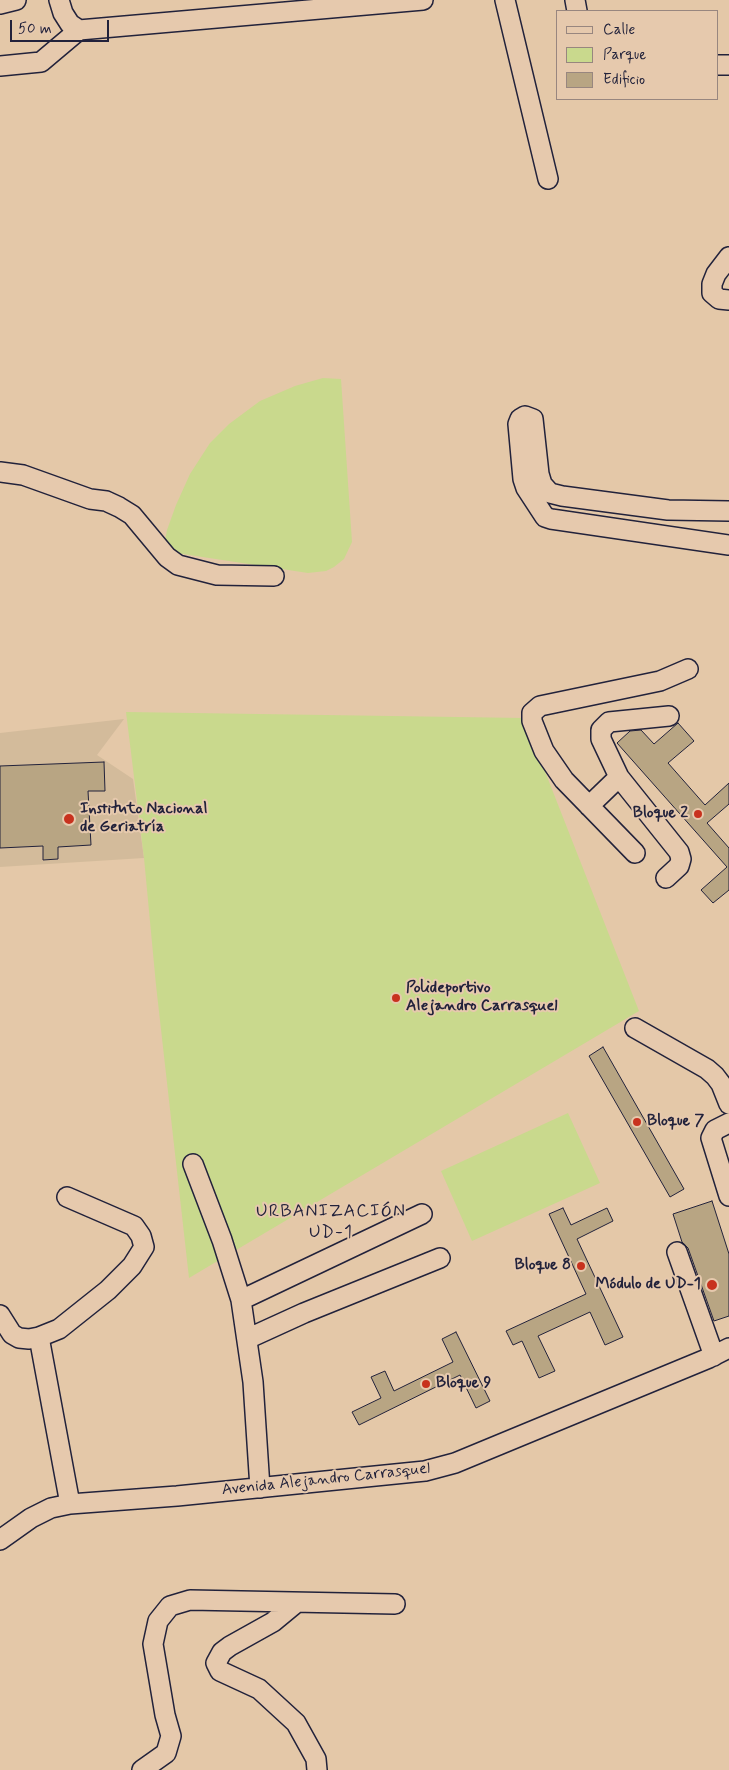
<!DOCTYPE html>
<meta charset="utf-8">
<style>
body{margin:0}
#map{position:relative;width:729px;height:1770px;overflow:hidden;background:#e4c8a8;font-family:Mynerve,sans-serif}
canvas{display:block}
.legend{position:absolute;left:556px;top:10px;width:162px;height:90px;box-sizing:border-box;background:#e6c9ad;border:1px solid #98867f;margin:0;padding:6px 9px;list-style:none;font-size:15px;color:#22223b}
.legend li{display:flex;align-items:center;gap:10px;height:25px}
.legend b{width:25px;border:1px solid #98867f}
.scale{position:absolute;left:10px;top:20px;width:99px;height:22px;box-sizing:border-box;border:2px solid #22223b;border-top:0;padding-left:6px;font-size:15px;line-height:18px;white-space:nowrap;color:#22223b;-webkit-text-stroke:4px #e6c9ad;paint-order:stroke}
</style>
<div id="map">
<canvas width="729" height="1770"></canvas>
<ul class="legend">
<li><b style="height:6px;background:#e6c9ad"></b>Calle</li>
<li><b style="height:14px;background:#c9d98d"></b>Parque</li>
<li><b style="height:14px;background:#b8a583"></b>Edificio</li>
</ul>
<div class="scale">50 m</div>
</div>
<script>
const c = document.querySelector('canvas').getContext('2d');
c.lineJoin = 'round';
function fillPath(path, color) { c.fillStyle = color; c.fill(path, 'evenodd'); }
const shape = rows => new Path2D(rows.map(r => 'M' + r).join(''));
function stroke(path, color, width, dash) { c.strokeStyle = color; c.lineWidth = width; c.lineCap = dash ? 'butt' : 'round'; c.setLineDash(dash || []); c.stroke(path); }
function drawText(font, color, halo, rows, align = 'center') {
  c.font = font + ' Mynerve,sans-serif'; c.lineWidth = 4; c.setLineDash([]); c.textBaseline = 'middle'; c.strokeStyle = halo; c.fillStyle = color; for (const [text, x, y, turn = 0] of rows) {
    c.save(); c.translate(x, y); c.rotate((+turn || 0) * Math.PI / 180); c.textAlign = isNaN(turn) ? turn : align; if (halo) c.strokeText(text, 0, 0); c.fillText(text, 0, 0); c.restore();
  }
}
const built = shape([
 [124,719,97,755,133,779,144,858,0,867,0,733]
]);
const green = shape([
 [323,378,341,379,352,542,344,559,334,567,326,571,308,573,163,551,167,530,176,505,190,474,210,443,229,424,260,401,295,386],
 [126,712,524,718,639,1011,189,1278,156,985,144,858],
 [568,1113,600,1183,472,1241,441,1171]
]);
const building = shape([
 [678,723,694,741,668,763,705,805,729,783,729,804,707,823,729,848,729,890,713,903,701,890,727,867,617,743,630,731,641,730,654,744,678,723],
 [104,762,105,791,88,791,91,845,58,847,58,859,43,860,43,846,0,848,0,766,104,762],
 [603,1047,684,1189,670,1197,589,1056,603,1047],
 [712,1201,729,1254,729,1316,714,1321,688,1248,682,1242,673,1214,712,1201],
 [563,1208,571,1225,607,1208,613,1221,577,1239,623,1337,605,1345,590,1312,538,1336,555,1371,539,1378,522,1341,513,1345,506,1331,586,1294,549,1214,563,1208],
 [456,1332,490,1401,476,1408,460,1375,359,1425,352,1412,381,1398,371,1377,385,1371,394,1391,453,1362,442,1339,456,1332]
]);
const minor = shape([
 [59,0,63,13,70,24,79,30],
 [505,0,548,179],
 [575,0,577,11],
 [0,4,16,0],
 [718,65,729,65],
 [0,66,41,62,79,30,423,0],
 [729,257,716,274,712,284,712,293,719,299,729,300],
 [0,472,23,475,90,499,106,501,119,507,132,515,167,557,178,565,217,575,274,576],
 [729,511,668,510,562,496,550,493,542,484,539,474,533,419,525,416,520,419,518,424,523,479,526,488,545,517,551,519,729,545],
 [589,806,619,777],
 [635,853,564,780,544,751,532,721,532,713,540,706,660,681,688,669],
 [666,878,679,866,681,859,679,852,619,777,601,739,601,730,609,722,669,716],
 [635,1028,707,1069,715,1076,721,1084,729,1104],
 [729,1123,715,1130,711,1138,729,1196],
 [193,1164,222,1240,241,1300,253,1382,260,1488],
 [677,1252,714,1356],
 [241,1300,422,1214],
 [0,1315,12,1334,19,1338,29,1339,39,1337,59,1329,108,1290,132,1266,144,1247,141,1236,134,1226,67,1197],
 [39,1337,70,1504],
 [247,1339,304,1313,440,1258],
 [0,1540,31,1518,51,1508,70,1504,177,1496,425,1471,455,1463,709,1358,729,1348],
 [296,1603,273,1622,230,1646,222,1652,216,1663,220,1671,259,1689,296,1723,316,1759,317,1770],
 [142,1770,166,1753,171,1736,165,1715,153,1644,158,1621,170,1606,190,1600,395,1604]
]);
const markers = [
 [698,814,5,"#c8321e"],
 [69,819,6,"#c8321e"],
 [396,998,5,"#c8321e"],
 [637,1122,5,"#c8321e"],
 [581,1266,5,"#c8321e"],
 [712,1285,6,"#c8321e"],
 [426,1384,5,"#c8321e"]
];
const poiNames = [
 ["Instituto Nacional",80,810],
 ["de Geriatría",80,828],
 ["Bloque 2",688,814,"right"],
 ["Polideportivo",406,989],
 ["Alejandro Carrasquel",406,1007],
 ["Bloque 7",647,1122],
 ["Bloque 8",571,1266,"right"],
 ["Módulo de UD-1",701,1285,"right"],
 ["Bloque 9",436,1384]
];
const streetNames = [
 ["Avenida Alejandro Carrasquel",326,1480,-6]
];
const neighbourhoodNames = [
 ["URBANIZACIÓN",331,1212],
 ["UD-1",331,1233]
];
fillPath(built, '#d3bb9b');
fillPath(green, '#c9d98d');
fillPath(building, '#b8a583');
stroke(building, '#22223b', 1);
stroke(minor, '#22223b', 22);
stroke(minor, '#e6c9ad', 19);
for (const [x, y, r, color] of markers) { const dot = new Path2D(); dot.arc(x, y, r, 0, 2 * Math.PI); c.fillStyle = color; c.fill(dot); stroke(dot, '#e6c9ad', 2); }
drawText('bold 16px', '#22223b', '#e6c9ad', poiNames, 'left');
drawText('16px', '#22223b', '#e6c9ad', streetNames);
c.letterSpacing = '1px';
drawText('18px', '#22223b', '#e6c9ad', neighbourhoodNames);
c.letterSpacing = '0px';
</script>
